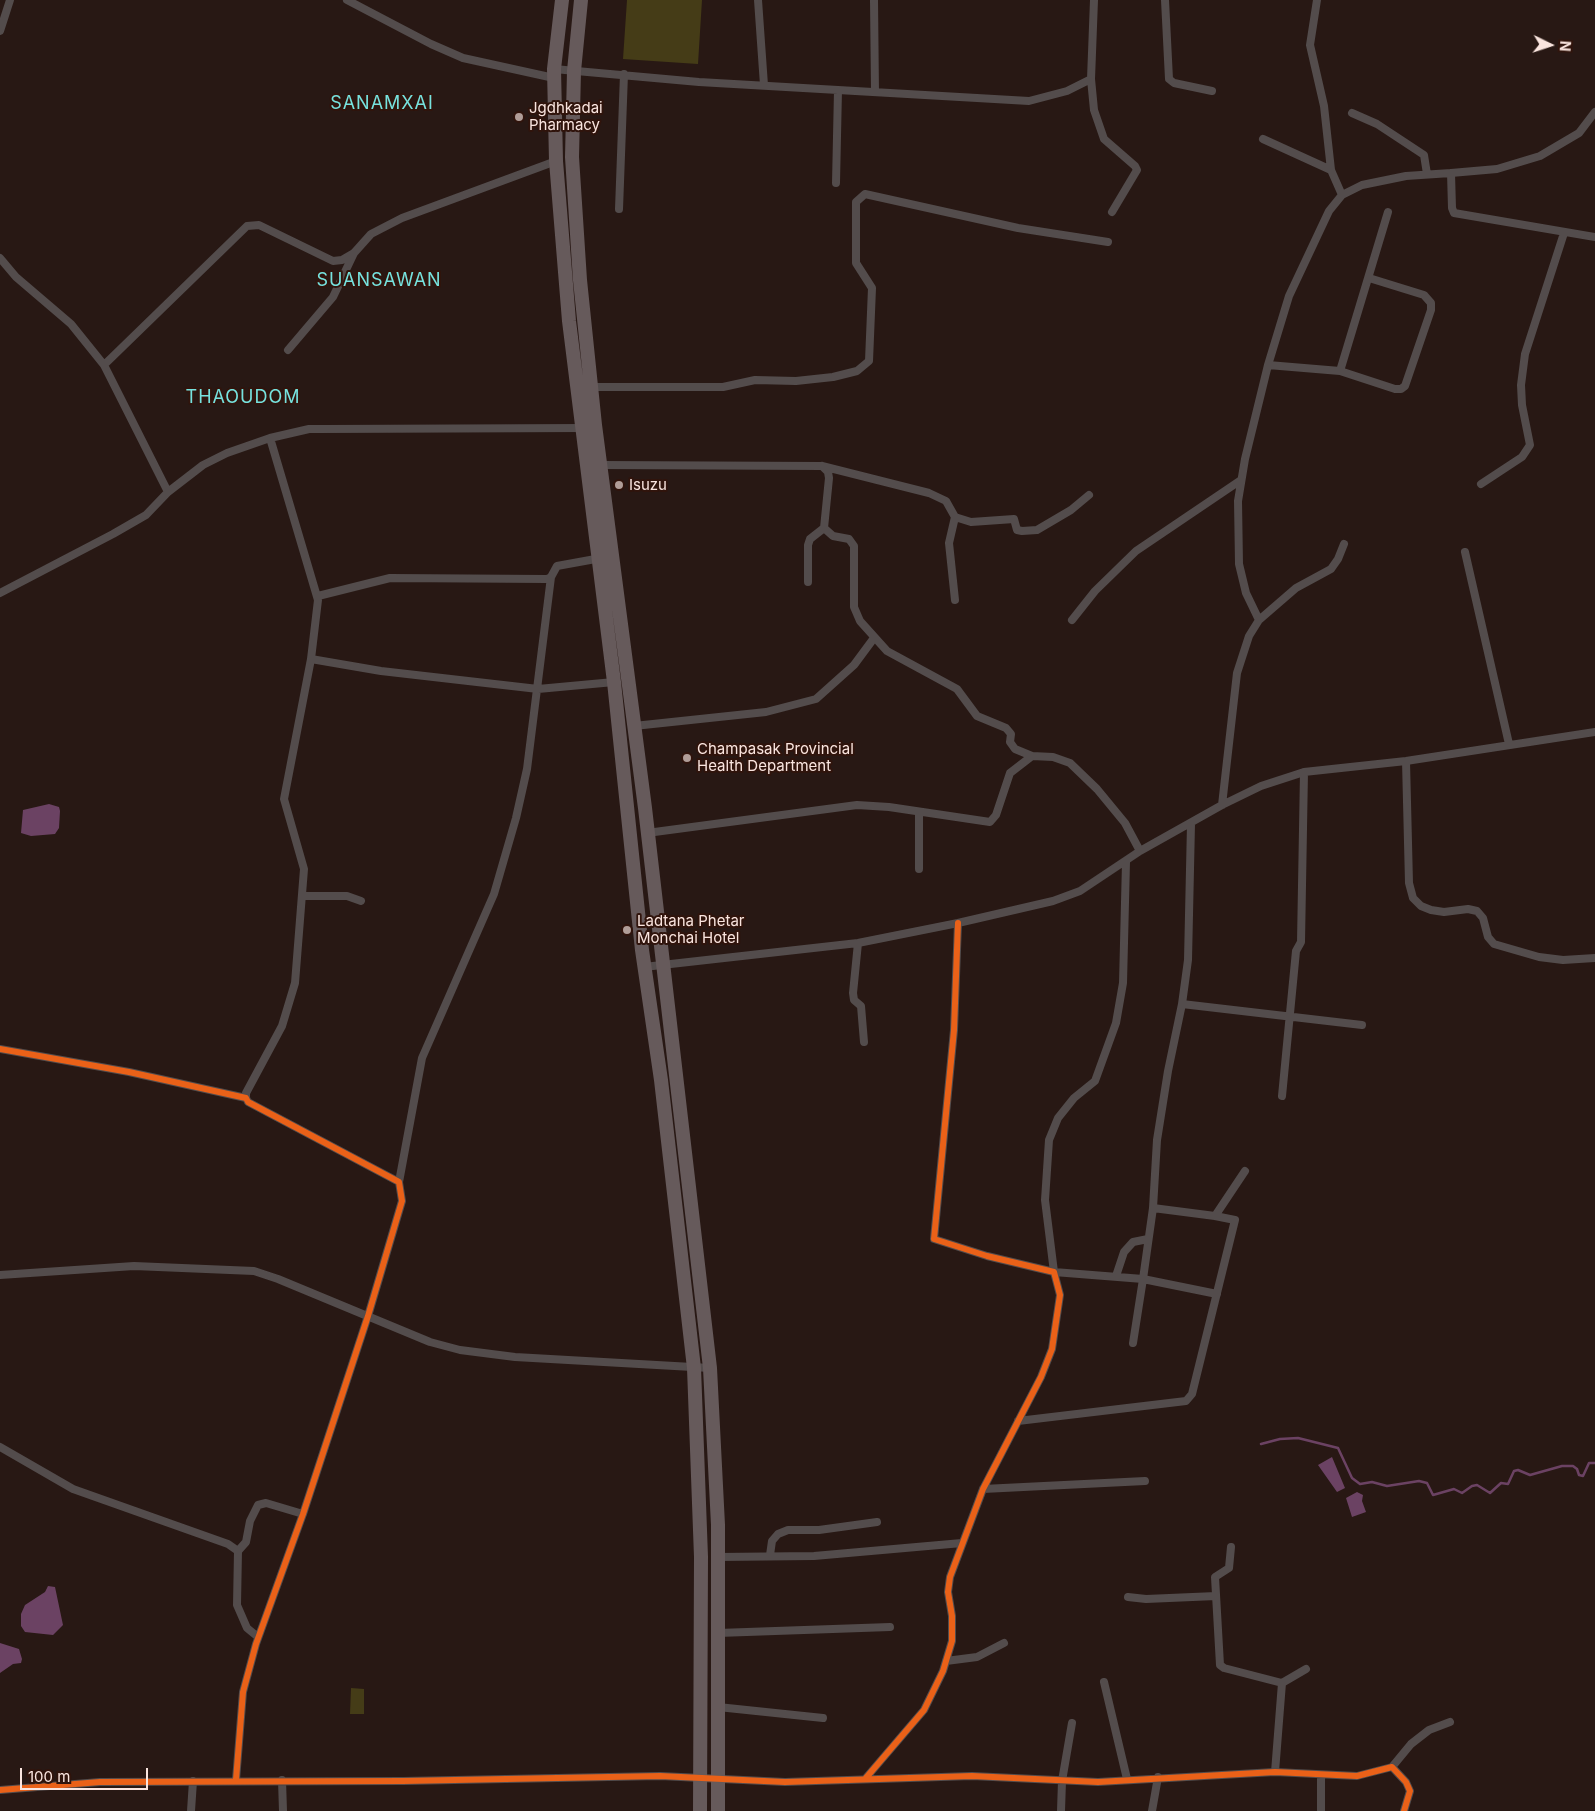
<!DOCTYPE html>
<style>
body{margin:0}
#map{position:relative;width:1595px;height:1811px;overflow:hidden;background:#281814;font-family:Inter,sans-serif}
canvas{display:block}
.north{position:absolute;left:1525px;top:20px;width:50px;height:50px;-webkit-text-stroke:4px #30140c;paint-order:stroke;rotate:94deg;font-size:14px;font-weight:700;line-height:20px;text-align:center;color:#fae5df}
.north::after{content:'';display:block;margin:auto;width:18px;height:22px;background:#fae5df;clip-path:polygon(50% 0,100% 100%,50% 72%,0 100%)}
.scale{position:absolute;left:20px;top:1768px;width:128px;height:22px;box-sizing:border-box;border:2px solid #fae5df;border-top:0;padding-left:6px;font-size:15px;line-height:18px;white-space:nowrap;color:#fae5df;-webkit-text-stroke:4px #30140c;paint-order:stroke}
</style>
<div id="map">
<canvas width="1595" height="1811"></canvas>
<div class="north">N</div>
<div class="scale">100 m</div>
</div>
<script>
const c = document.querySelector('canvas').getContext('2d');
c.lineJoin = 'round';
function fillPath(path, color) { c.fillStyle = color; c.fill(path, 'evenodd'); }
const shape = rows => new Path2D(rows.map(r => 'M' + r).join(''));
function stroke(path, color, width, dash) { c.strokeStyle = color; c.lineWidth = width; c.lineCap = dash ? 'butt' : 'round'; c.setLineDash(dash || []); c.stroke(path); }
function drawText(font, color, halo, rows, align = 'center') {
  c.font = font + ' Inter,sans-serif'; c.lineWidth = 4; c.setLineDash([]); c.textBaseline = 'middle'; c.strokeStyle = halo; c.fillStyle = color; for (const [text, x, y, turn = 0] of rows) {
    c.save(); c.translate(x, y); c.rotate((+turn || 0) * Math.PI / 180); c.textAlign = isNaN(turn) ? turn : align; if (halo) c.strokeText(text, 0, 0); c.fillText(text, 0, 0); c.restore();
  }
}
const green = shape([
 [627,0,702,0,698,64,623,59],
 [351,1688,364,1689,364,1714,350,1714]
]);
const water = shape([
 [49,804,59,807,60,811,59,828,55,834,31,836,21,833,23,810],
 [1332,1457,1345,1488,1337,1492,1318,1465],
 [1357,1492,1363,1495,1362,1501,1366,1512,1352,1517,1346,1498],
 [48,1586,55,1587,63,1625,53,1635,25,1632,21,1626,21,1614,25,1605,45,1592],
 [0,1643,19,1649,22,1659,21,1663,13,1664,0,1673]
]);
const stream = shape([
 [1261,1444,1280,1439,1298,1438,1338,1448,1352,1478,1360,1484,1372,1482,1387,1486,1419,1481,1427,1483,1433,1495,1454,1489,1462,1493,1472,1486,1477,1485,1490,1493,1501,1483,1508,1484,1514,1471,1518,1470,1530,1475,1562,1466,1573,1466,1577,1469,1579,1475,1583,1476,1589,1463,1595,1463]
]);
const street = shape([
 [347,0,431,44,463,58,554,78],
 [758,0,764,85],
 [874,0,875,92],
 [1165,0,1169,79,1174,83,1212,91],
 [1317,0,1310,45,1324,106,1331,170,1342,195],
 [0,31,10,0],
 [554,69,699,82,1029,101,1067,91,1091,79,1094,0],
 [1091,79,1094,110,1104,139,1135,166,1137,170,1112,212],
 [1352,113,1377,124,1424,155,1427,174],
 [1263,139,1331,170],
 [1451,173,1497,169,1540,156,1579,133,1595,112],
 [836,183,838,90],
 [619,209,624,74],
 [0,258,16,277,71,324,104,365,168,492],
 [288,350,333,297,354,253],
 [104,365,247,226,259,225,333,261,342,260,354,253,371,234,402,218,556,161],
 [1268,365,1340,371,1395,389,1401,389,1405,386,1431,310,1431,303,1424,295,1369,278],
 [1340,371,1388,212],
 [592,387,723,387,755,380,796,381,833,377,857,371,869,361,872,288,856,263,856,202,865,194,1018,228,1108,242],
 [601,465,822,466,929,493,946,501,955,517,971,522,1014,519,1017,530,1022,531,1037,530,1071,510,1089,495],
 [822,466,828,472,829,478,824,528,833,536,849,539,854,546,854,607,860,621,887,651,957,689,977,716,1006,728,1011,734,1010,742,1015,749,1032,756,1053,757,1070,763,1097,789,1125,823,1140,851],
 [1481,484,1522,457,1530,445,1522,405,1521,385,1525,354,1564,233],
 [1465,552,1509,744],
 [808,582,808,545,810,539,824,528],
 [0,593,113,534,146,515,168,492,203,465,227,453,270,438,309,429,323,429,586,428],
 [318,596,390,578,547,579,551,577,557,566,601,558],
 [955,600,949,543,955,517],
 [1072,620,1095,591,1136,551,1241,480],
 [1259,620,1246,593,1239,564,1238,501,1245,459,1268,365,1289,296,1329,211,1342,195,1362,185,1406,176,1451,173,1452,208,1454,213,1595,237],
 [311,659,381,671,538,689,614,682],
 [634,726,766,712,816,699,854,665,874,638],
 [1406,761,1409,883,1413,898,1421,906,1431,910,1444,912,1468,909,1477,911,1483,918,1488,937,1494,944,1539,957,1563,960,1595,958],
 [1222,805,1237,673,1249,636,1259,620,1296,588,1331,569,1338,559,1344,544],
 [647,833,857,805,889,807,990,822,996,815,1010,773,1032,756],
 [1126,862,1123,983,1116,1023,1095,1081,1074,1098,1058,1118,1049,1140,1045,1200,1054,1272,1143,1279,1153,1208],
 [919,869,919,812],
 [304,896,347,896,361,901],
 [858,943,853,993,854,1000,861,1006,864,1042],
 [644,967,858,943,958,923,1053,901,1080,891,1140,851,1222,805,1261,786,1304,772,1406,761,1595,732],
 [1182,1004,1362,1025],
 [0,1049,129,1072,246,1098,248,1102,399,1182,402,1201,368,1316,303,1514,256,1644,243,1692,236,1780],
 [1282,1096,1296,951,1301,942,1304,772],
 [246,1098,246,1093,282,1026,295,983,304,869,284,799,311,659,318,600,270,438],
 [399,1182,422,1058,494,894,516,818,527,769,551,577],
 [1215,1216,1245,1171],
 [0,1275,134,1266,254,1271,278,1279,430,1342,460,1350,515,1357,710,1368],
 [1116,1276,1124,1252,1133,1242,1148,1239],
 [1133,1343,1143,1279,1217,1294],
 [1018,1421,1186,1401,1192,1394,1235,1220,1215,1216,1153,1208,1157,1140,1168,1071,1182,1004,1188,960,1191,824],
 [0,1447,73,1489,228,1544,238,1551,246,1542,250,1521,258,1505,266,1503,303,1514],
 [983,1489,1145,1481],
 [1231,1547,1229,1568,1215,1577,1220,1665,1224,1668,1282,1683,1275,1772],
 [238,1551,237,1605,247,1628,258,1637],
 [770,1555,772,1541,778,1534,788,1530,819,1530,877,1522],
 [718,1557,814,1556,962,1543],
 [1128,1597,1146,1599,1216,1596],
 [718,1633,890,1627],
 [946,1661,977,1657,1004,1643],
 [1104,1682,1127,1779],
 [1282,1683,1306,1669],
 [718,1707,823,1718],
 [1392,1767,1411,1744,1429,1730,1450,1722],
 [1321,1775,1321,1811],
 [865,1779,924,1710,943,1671,952,1641,952,1616,948,1592,950,1577,983,1489,1041,1377,1052,1349,1060,1295,1054,1272,987,1256,934,1239,954,1030,958,923],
 [282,1780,283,1811],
 [0,1790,100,1782,403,1781,660,1776,785,1782,972,1776,1098,1782,1275,1772,1357,1776,1392,1767,1406,1782,1410,1791,1404,1811],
 [191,1811,193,1781],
 [1061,1811,1062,1781,1072,1723],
 [1152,1811,1158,1777]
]);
const highway = shape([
 [562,0,554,69,556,161,569,321,614,682,642,950,661,1080,694,1368,701,1557,700,1811],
 [581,0,574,71,572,157,580,280,595,425,645,808,710,1368,718,1525,718,1811]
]);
const cycleway = shape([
 [0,1049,129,1072,246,1098,248,1102,399,1182,402,1201,368,1316,303,1514,256,1644,243,1692,236,1780],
 [865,1779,924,1710,943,1671,952,1641,952,1616,948,1592,950,1577,983,1489,1041,1377,1052,1349,1060,1295,1054,1272,987,1256,934,1239,954,1030,958,923],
 [0,1790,100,1782,403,1781,660,1776,785,1782,972,1776,1098,1782,1275,1772,1357,1776,1392,1767,1406,1782,1410,1791,1404,1811]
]);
const markers = [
 [519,117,5,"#b09d98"],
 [619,485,5,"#b09d98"],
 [687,758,5,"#b09d98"],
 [627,930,5,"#b09d98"]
];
const poiNames = [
 ["Jgdhkadai",529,108],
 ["Pharmacy",529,125],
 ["Isuzu",629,485],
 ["Champasak Provincial",697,749],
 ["Health Department",697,766],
 ["Ladtana Phetar",637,921],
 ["Monchai Hotel",637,938]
];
const quarterNames = [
 ["SANAMXAI",382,104],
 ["SUANSAWAN",379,281],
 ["THAOUDOM",243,398]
];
fillPath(green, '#453c17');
fillPath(water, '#6b4263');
stroke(stream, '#6b4263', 2.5);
stroke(street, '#534c4c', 8);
stroke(highway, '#665a5b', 14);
stroke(cycleway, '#ea6118', 6);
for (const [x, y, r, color] of markers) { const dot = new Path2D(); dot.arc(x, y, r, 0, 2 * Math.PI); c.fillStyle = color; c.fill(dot); stroke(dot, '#30140c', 2); }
drawText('15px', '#fae5df', '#30140c', poiNames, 'left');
c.letterSpacing = '1px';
drawText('18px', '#76e2de', '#30140c', quarterNames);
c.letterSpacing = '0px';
</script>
